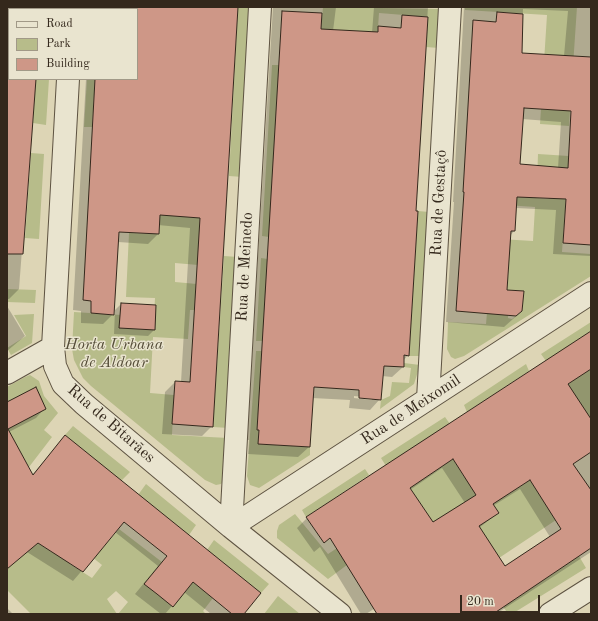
<!DOCTYPE html>
<meta charset="utf-8">
<style>
body{margin:0}
#map{position:relative;width:598px;height:621px;overflow:hidden;background:#ddd5b5;font-family:"Old Standard TT",serif}
canvas{display:block}
.frame{position:absolute;inset:0;border:8px solid #34281c;pointer-events:none}
.legend{position:absolute;left:8px;top:8px;width:130px;height:72px;box-sizing:border-box;background:#e9e4cf;border:1px solid #a19987;margin:0;padding:5px 7px;list-style:none;font-size:12px;color:#34281c}
.legend li{display:flex;align-items:center;gap:8px;height:20px}
.legend b{width:20px;border:1px solid #a19987}
.scale{position:absolute;left:460px;top:595px;width:80px;height:18px;box-sizing:border-box;border:2px solid #34281c;border-top:0;padding-left:5px;font-size:12px;line-height:14px;white-space:nowrap;color:#34281c;-webkit-text-stroke:3px #e9e4cf;paint-order:stroke}
</style>
<div id="map">
<canvas width="598" height="621"></canvas>
<div class="frame"></div>
<ul class="legend">
<li><b style="height:5px;background:#e9e4cf"></b>Road</li>
<li><b style="height:11px;background:#b7bc8a"></b>Park</li>
<li><b style="height:11px;background:#ce9787"></b>Building</li>
</ul>
<div class="scale">20 m</div>
</div>
<script>
const c = document.querySelector('canvas').getContext('2d');
c.lineJoin = 'round';
function fillPath(path, color) { c.fillStyle = color; c.fill(path, 'evenodd'); }
const shape = rows => new Path2D(rows.map(r => 'M' + r).join(''));
function stroke(path, color, width, dash) { c.strokeStyle = color; c.lineWidth = width; c.lineCap = dash ? 'butt' : 'round'; c.setLineDash(dash || []); c.stroke(path); }
function drawText(font, color, halo, rows, align = 'center') {
  c.font = font + ' "Old Standard TT",serif'; c.lineWidth = 3; c.setLineDash([]); c.textBaseline = 'middle'; c.strokeStyle = halo; c.fillStyle = color; for (const [text, x, y, turn = 0] of rows) {
    c.save(); c.translate(x, y); c.rotate((+turn || 0) * Math.PI / 180); c.textAlign = isNaN(turn) ? turn : align; if (halo) c.strokeText(text, 0, 0); c.fillText(text, 0, 0); c.restore();
  }
}
const green = shape([
 [238,7,252,8,243,177,229,176],
 [323,7,442,9,439,48,426,47,428,17,379,13,377,43,341,30,321,29],
 [465,7,577,7,569,126,540,124,547,15,465,10],
 [272,65,279,65,269,237,262,236],
 [36,79,49,79,46,125,33,123],
 [87,79,95,79,92,127,84,127],
 [31,153,44,154,39,239,25,238],
 [538,154,569,156,562,252,591,254,591,276,464,356,455,359,451,357,447,349,448,322,486,324,489,289,507,290,509,266,498,266,500,239,533,241,535,207,491,204,537,185,536,198,549,199,537,183],
 [510,290,524,291,522,311,512,319,508,318],
 [160,210,200,218,198,265,175,263,175,282,197,284,195,310,190,310,188,339,153,337,150,393,174,395,172,435,228,438,224,480,221,484,216,485,205,480,91,386,83,378,74,360,72,349,74,312,154,317,155,298,126,297,129,233,159,234],
 [418,211,429,212,420,356,409,356],
 [224,256,238,257,229,428,213,427],
 [261,258,268,259,263,341,256,341],
 [7,289,36,290,35,303,7,302],
 [34,314,32,343,11,355,7,348,26,336,14,315],
 [591,322,591,331,546,361,541,354],
 [256,351,262,351,257,430,259,430,258,444,310,447,310,455,259,488,250,485,247,476],
 [404,363,420,365,414,384,380,409,381,400,390,396,392,382,409,383,411,368,404,367],
 [526,364,529,371,467,412,464,405],
 [591,369,591,419,563,387],
 [30,375,39,381,44,396,58,413,44,430,52,437,29,467,7,429,7,387,25,377],
 [445,417,450,424,386,466,381,458],
 [73,426,130,472,121,481,65,435],
 [453,459,464,477,488,461,509,494,530,480,556,520,487,566,511,602,579,556,586,568,512,614,508,614,468,553,479,526,499,513,493,504,439,532,410,488],
 [365,469,369,475,306,517,302,510],
 [146,484,196,525,189,535,138,495],
 [295,514,328,554,363,531,347,565,328,579,277,538,277,531,279,525],
 [119,529,162,562,144,584,173,606,191,585,184,579,186,576,213,598,203,611,206,614,118,614,128,602,116,591,107,599,117,614,31,614,7,590,7,569,38,543,53,553,61,542,101,550],
 [82,549,102,565,92,578,70,564],
 [214,540,269,584,261,593,207,550],
 [278,596,300,614,264,614]
]);
const shadow = shape([
 [90,7,236,7,212,426,202,436,162,434,165,392,175,382,181,382,190,228,158,225,158,234,148,244,118,242,113,314,103,324,81,323,81,311,73,310,86,79,137,79,137,9,90,9],
 [273,7,336,7,333,31,372,33,374,7,428,7,414,212,408,355,403,361,403,367,392,377,382,376,380,399,370,410,349,408,350,400,312,398,309,447,298,457,248,454,249,440,247,440],
 [354,396,372,398,372,400,354,398],
 [464,7,591,7,591,256,553,254,556,210,516,208,514,231,510,236,506,291,522,311,504,327,446,322,454,202,453,202],
 [523,9,568,11,564,56,521,54],
 [522,119,561,122,558,168,519,165],
 [7,37,9,37,9,79,35,79,19,289,9,299,7,299],
 [121,304,155,306,154,330,148,336,114,334,115,310],
 [7,306,25,336,7,351],
 [591,332,591,552,496,614,389,614,383,603,366,614,361,614,320,547,314,552,297,528,307,518],
 [442,468,465,503,432,524,410,490],
 [520,489,550,537,505,567,479,528,498,513,493,506],
 [7,404,45,408,36,418,9,432,32,475,65,437,243,614,211,614,184,592,165,614,161,614,135,594,158,566,115,532,73,581,27,552,7,569],
 [7,608,13,614,7,614]
]);
const building = shape([
 [137,7,238,7,213,427,172,424,175,381,190,382,200,218,160,215,159,234,119,232,114,315,91,313,91,301,83,300,95,79,137,79,137,7],
 [282,11,322,13,321,29,378,32,378,26,401,28,402,15,428,17,416,211,418,211,409,356,404,355,404,367,384,366,381,400,359,398,359,390,314,387,310,447,258,444,259,430,257,430,282,11],
 [497,12,523,14,522,53,591,57,591,245,563,243,566,199,517,197,515,231,511,231,507,290,524,291,522,311,516,316,456,311,464,192,463,192,473,20,496,22,497,12],
 [524,108,571,111,568,168,520,164,524,108],
 [7,79,36,79,23,254,7,254,7,79],
 [121,303,156,305,155,330,119,328,121,303],
 [591,331,591,369,568,384,591,419,591,452,573,464,591,490,591,548,493,614,377,614,330,538,324,543,306,517,591,331],
 [453,459,476,495,433,522,410,488,453,459],
 [530,480,561,529,505,566,479,526,499,513,493,504,530,480],
 [36,387,46,409,8,429,33,475,65,435,261,593,244,614,232,614,193,582,173,607,157,594,144,584,167,556,124,522,83,572,38,543,7,569,7,402,36,387]
]);
const minor = shape([
 [73,9,73,7],
 [68,79,53,347,55,366,63,384,84,404,231,527,340,614],
 [7,373,53,347],
 [428,399,450,7],
 [231,527,260,7],
 [231,527,591,293],
 [550,614,591,588]
]);
const streetNames = [
 ["Rua de Gestaçô",439,203,-87],
 ["Rua de Meinedo",245,267,-87],
 ["Rua de Meixomil",411,410,-33],
 ["Rua de Bitarães",111,424,41]
];
const parkNames = [
 ["Horta Urbana",114,345],
 ["de Aldoar",114,363]
];
fillPath(green, '#b7bc8a');
fillPath(shadow, '#0003');
fillPath(building, '#ce9787');
stroke(building, '#34281c', 1);
stroke(minor, '#5e5342', 24);
stroke(minor, '#e9e4cf', 22);
drawText('16px', '#34281c', '#e9e4cf', streetNames);
drawText('italic 16px', '#554d38', '#e9e4cf', parkNames);
</script>
